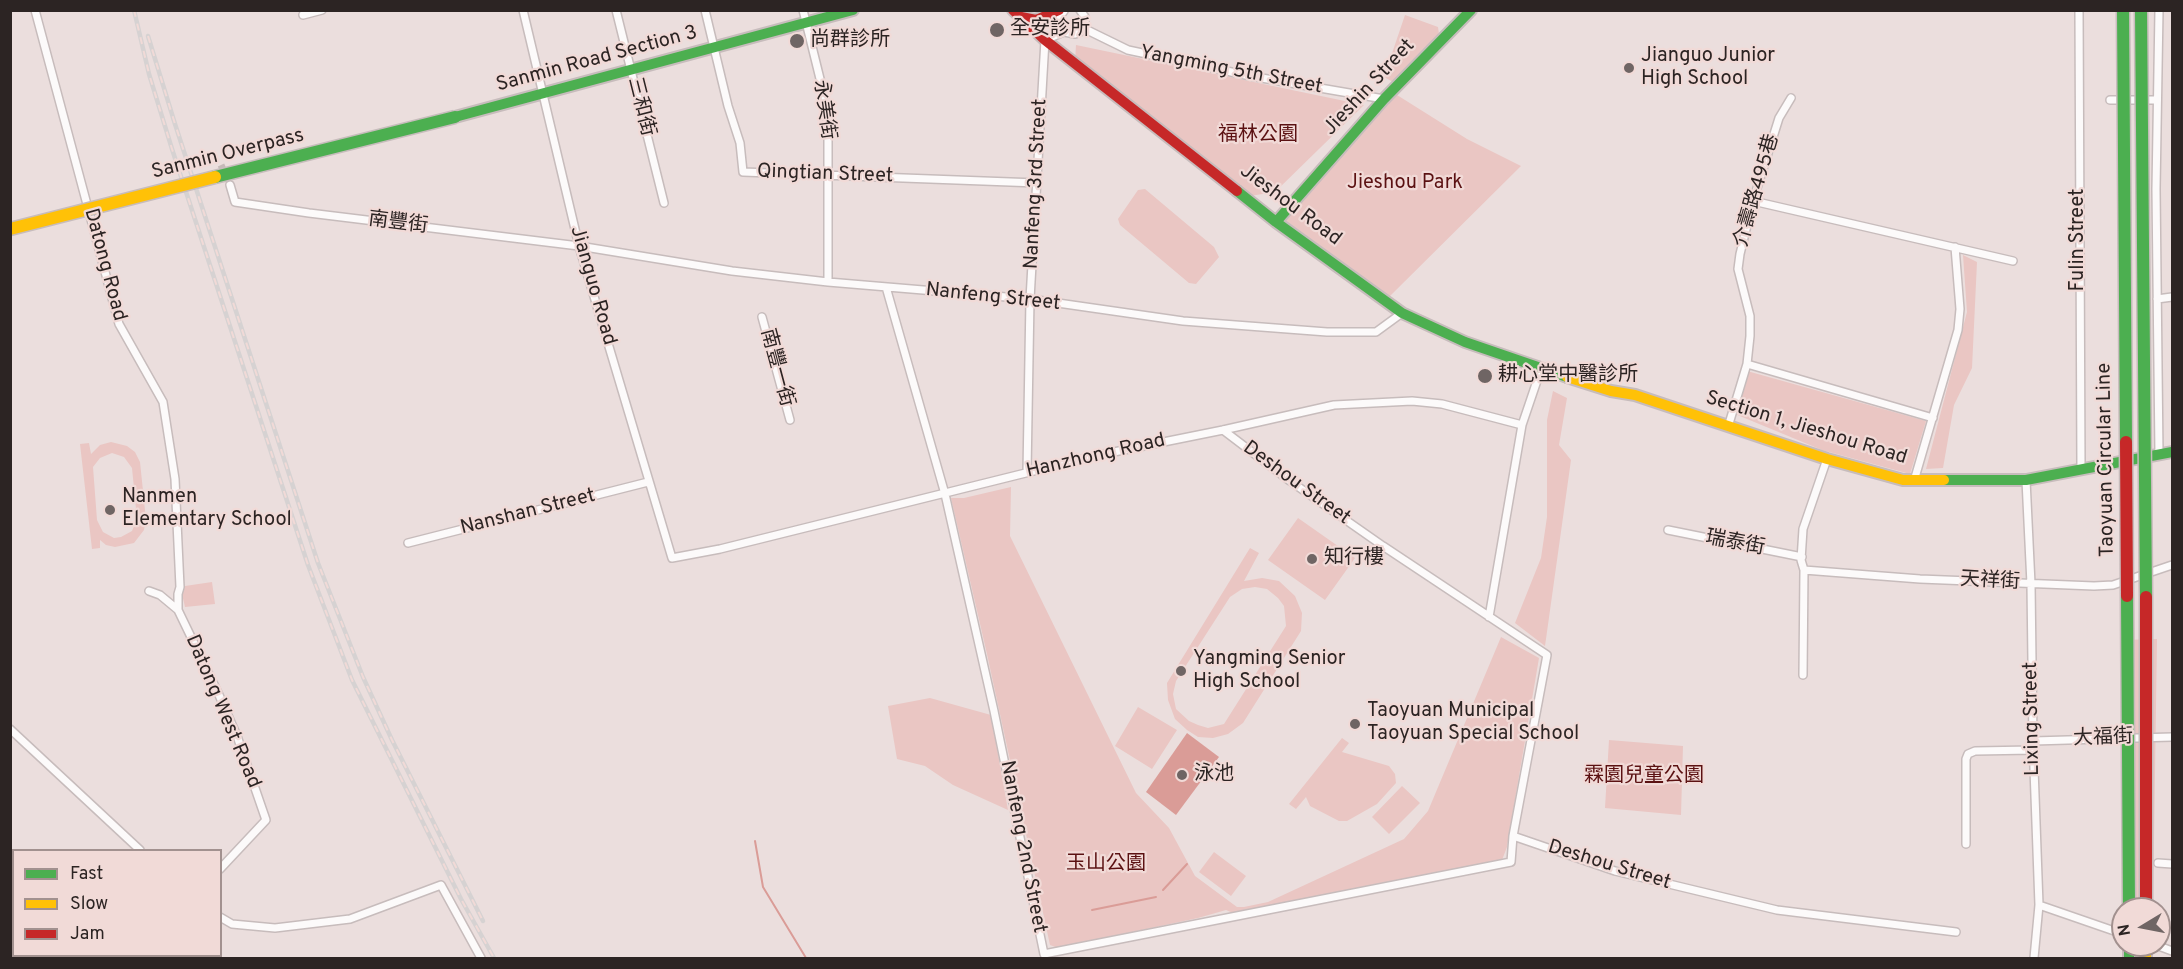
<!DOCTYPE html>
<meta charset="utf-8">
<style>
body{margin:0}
#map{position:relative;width:2183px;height:969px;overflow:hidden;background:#ebdedd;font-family:Overpass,sans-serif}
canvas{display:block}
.frame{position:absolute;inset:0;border:12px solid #2c2423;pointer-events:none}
.legend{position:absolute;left:12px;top:849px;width:210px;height:108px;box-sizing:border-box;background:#f1dad7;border:2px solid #a2918f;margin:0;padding:8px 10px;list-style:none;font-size:18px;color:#2c2423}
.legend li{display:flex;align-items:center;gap:12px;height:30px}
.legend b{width:30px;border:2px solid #a2918f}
.north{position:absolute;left:2111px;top:897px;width:60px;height:60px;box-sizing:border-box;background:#f1dad7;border:2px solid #a2918f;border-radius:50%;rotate:260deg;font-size:16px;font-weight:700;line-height:24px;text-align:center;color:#2c2423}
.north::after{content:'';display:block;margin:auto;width:21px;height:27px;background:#6f6564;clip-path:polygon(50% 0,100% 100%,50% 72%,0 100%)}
</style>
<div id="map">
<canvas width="2183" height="969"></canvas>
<div class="frame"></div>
<ul class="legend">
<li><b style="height:8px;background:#4caf50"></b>Fast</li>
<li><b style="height:8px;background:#ffc107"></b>Slow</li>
<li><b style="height:8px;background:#c62828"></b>Jam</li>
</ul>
<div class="north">N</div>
</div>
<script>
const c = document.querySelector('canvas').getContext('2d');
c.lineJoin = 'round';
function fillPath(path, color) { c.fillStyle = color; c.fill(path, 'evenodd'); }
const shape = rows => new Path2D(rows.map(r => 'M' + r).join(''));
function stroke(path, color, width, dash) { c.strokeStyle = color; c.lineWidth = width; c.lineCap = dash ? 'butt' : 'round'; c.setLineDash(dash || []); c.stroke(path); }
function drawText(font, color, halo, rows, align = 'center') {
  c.font = font + ' Overpass,"Noto Sans TC",sans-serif'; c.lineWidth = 4.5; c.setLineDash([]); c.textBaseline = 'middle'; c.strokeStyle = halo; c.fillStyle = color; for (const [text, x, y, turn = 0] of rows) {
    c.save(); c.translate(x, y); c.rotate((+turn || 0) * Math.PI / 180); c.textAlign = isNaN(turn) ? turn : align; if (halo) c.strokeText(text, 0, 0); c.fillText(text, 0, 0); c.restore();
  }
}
const green = shape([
 [1405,15,1438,27,1439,34,1393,82,1384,77],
 [1076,45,1364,105,1275,192,1250,196,1075,62],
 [1397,95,1467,139,1521,166,1388,298,1276,217],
 [1145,189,1214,247,1219,257,1196,284,1189,283,1120,225,1118,219,1138,190],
 [1963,255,1977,262,1972,368,1954,405,1943,468,1926,469,1967,312],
 [1747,371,1926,421,1910,474,1822,450,1735,414],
 [1553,391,1567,398,1559,445,1571,460,1545,646,1515,623,1541,558,1547,517,1547,420],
 [111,442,127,446,135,452,140,462,146,520,144,530,134,543,115,547,106,545,100,540,100,548,92,549,80,444,89,443,91,454,100,445],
 [112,453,124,457,132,468,137,519,132,531,121,537,114,538,103,532,97,520,93,467,100,458],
 [1011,487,1010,536,1136,793,1169,828,1195,876,1237,907,1244,907,1268,902,1404,839,1428,811,1501,637,1539,658,1507,847,1502,860,1235,914,1226,910,1198,918,1058,948,1050,945,987,654,951,498,964,498],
 [1298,518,1355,558,1325,600,1268,560],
 [1250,548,1259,553,1244,581,1262,578,1279,581,1295,596,1302,613,1301,631,1243,723,1228,734,1213,738,1198,737,1187,730,1175,719,1168,700,1167,683],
 [1255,587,1267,589,1278,598,1284,606,1286,626,1224,724,1208,728,1198,725,1189,721,1176,709,1173,694,1176,681,1230,597,1242,589],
 [212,582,215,604,185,607,182,594,185,586],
 [2157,639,2153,909,2125,909,2122,640],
 [930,698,991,715,1008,810,953,785,925,766,897,759,888,706],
 [1138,707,1177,730,1152,769,1115,746],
 [1342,738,1349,743,1342,752,1389,766,1395,774,1396,783,1377,804,1347,821,1339,821,1310,806,1306,797,1296,809,1289,804],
 [1609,740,1683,746,1681,815,1605,808],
 [1402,786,1420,803,1389,834,1372,817],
 [1214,852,1246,876,1231,896,1199,872]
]);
const water = shape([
 [1187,733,1219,757,1176,815,1146,792]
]);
const stream = shape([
 [755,841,763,887,806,958],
 [1163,890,1187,864],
 [1092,910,1156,897]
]);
const streetTunnel = shape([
 [221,165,230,185]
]);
const street = shape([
 [35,10,119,324,163,402,175,479,180,587,178,594,178,610],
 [523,10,579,246,672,558,720,549,1094,456,1223,430,1334,405,1412,401,1442,404,1522,425],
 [616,10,664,203],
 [705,10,728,106,740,143,743,172,1037,183],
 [803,10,826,103,828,126,828,282],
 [2079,10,2081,469],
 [2159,10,2156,189,2159,455],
 [1064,11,1060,16,1059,22,1064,32],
 [303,15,322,10],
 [1083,28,1128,50,1250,76,1384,99],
 [2110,100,2157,100],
 [230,185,235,202,309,213,579,246,732,271,828,282,1030,299,1183,321,1327,332,1376,332,1402,313],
 [1753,201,2013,261],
 [886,287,945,494,994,711,1044,954,1511,862,1513,836,1547,655,1383,546,1290,481,1223,430],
 [2157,299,2172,297],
 [762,317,790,420],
 [1747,364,1933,418],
 [1728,427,1747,364,1750,336,1750,316,1738,269,1740,254,1753,201,1779,118,1791,98],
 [1027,472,1030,299,1045,40,1064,32,1075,34,1080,32,1085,23,1085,17,1080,10],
 [2026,480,2031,584,2033,741,2039,905,2034,958],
 [1914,481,1958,330,1960,309,1955,247],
 [1668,530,1802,557],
 [408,543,648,482],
 [1804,570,1920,579,2094,586,2113,585,2172,565],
 [149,591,160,595,178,610,219,695,237,736,266,820,220,869],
 [1489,617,1522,425,1541,369],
 [1803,675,1804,570,1801,560,1803,529,1827,459],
 [10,729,140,850],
 [2033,741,2172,737],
 [1513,836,1615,871,1777,910,1956,932],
 [1966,844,1966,759,1968,754,1975,751,2033,750],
 [2158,863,2172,864],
 [2039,905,2123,934],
 [220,917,232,924,275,928,350,919,441,885,481,958],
 [2156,945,2172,951],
 [10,953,17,958],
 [135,958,138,956]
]);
const fast = shape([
 [455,117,853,10],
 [1237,191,1276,222,1402,313,1465,342,1567,377],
 [1276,222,1384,99,1471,10],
 [1944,480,2026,480,2172,452],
 [2129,945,2129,958]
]);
const slow = shape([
 [1567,377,1611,391,1635,395,1827,459,1903,480,1944,480],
 [2146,945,2146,958]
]);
const jam = shape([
 [1013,10,1045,40,1237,191],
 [1021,17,1036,20,1059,10]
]);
const rail = shape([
 [134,10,149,74,172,149,308,565,352,680,461,899,494,958],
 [148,36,175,124,318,563,363,677,392,740,483,921]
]);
const fastBridge = shape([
 [2123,10,2126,442],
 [2141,10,2146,597],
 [215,177,455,117],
 [2127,596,2129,909]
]);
const slowBridge = shape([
 [10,229,215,177]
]);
const jamBridge = shape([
 [2126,442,2127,596],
 [2146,909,2146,597]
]);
const markers = [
 [997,30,8,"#6f6564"],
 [797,41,8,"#6f6564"],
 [1629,68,6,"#6f6564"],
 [1485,376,8,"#6f6564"],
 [110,510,6,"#6f6564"],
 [1312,559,6,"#6f6564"],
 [1181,671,6,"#6f6564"],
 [1355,724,6,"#6f6564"],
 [1182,775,6,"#6f6564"]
];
const poiNames = [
 ["全安診所",1010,30],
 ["尚群診所",810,41],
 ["Jianguo Junior",1641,57],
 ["High School",1641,80],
 ["耕心堂中醫診所",1498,376],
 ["Nanmen",122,498],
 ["Elementary School",122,521],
 ["知行樓",1324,559],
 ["Yangming Senior",1193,660],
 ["High School",1193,683],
 ["Taoyuan Municipal",1367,712],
 ["Taoyuan Special School",1367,735],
 ["泳池",1194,775]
];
const streetNames = [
 ["Sanmin Road Section 3",597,60,-15],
 ["Yangming 5th Street",1231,71,11],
 ["Jieshin Street",1370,88,-47],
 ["三和街",640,107,76],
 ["永美街",823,110,82],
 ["Sanmin Overpass",228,155,-14],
 ["Qingtian Street",825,175,2],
 ["Nanfeng 3rd Street",1037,184,-87],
 ["介壽路495巷",1758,191,-74],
 ["Jieshou Road",1290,206,37],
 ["南豐街",398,224,7],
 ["Fulin Street",2079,240,-90],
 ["Datong Road",104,265,75],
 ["Jianguo Road",592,286,74],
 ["Nanfeng Street",993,298,6],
 ["南豐一街",776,368,75],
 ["Section 1, Jieshou Road",1806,429,17],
 ["Hanzhong Road",1096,457,-13],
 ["Taoyuan Circular Line",2107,460,-91],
 ["Deshou Street",1296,484,36],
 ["Nanshan Street",528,513,-14],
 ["瑞泰街",1735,544,11],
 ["天祥街",1990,582,3],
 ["Datong West Road",222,712,67],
 ["Lixing Street",2033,719,-91],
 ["大福街",2103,739,-2],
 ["Nanfeng 2nd Street",1022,847,79],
 ["Deshou Street",1609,866,17]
];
const parkNames = [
 ["福林公園",1258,136],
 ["Jieshou Park",1405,184],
 ["霖園兒童公園",1644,777],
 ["玉山公園",1106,865]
];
fillPath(green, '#eac6c3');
fillPath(water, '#da9c97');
stroke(stream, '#da9c97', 2);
stroke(streetTunnel, '#c5b9b8', 7, [7, 3.5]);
stroke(street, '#c7bcbc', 10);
stroke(fast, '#c7bcbc', 14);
stroke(slow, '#c7bcbc', 14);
stroke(jam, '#c7bcbc', 14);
stroke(street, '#fcfafa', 7);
stroke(fast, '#4caf50', 10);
stroke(slow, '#ffc107', 10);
stroke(jam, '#c62828', 10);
stroke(rail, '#d6d2d2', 4.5);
stroke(rail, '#f1dad7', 2, [7]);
stroke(fastBridge, '#c7bcbc', 15, []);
stroke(slowBridge, '#c7bcbc', 15, []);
stroke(jamBridge, '#c7bcbc', 15, []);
stroke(fastBridge, '#4caf50', 12);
stroke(slowBridge, '#ffc107', 12);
stroke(jamBridge, '#c62828', 12);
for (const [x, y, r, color] of markers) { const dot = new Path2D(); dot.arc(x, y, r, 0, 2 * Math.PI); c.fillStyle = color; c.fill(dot); stroke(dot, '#f1dad7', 2); }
drawText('20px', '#2c2423', '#f1dad7', poiNames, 'left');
drawText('20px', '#2c2423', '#f1dad7', streetNames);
drawText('20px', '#5b1112', '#f1dad7', parkNames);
</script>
